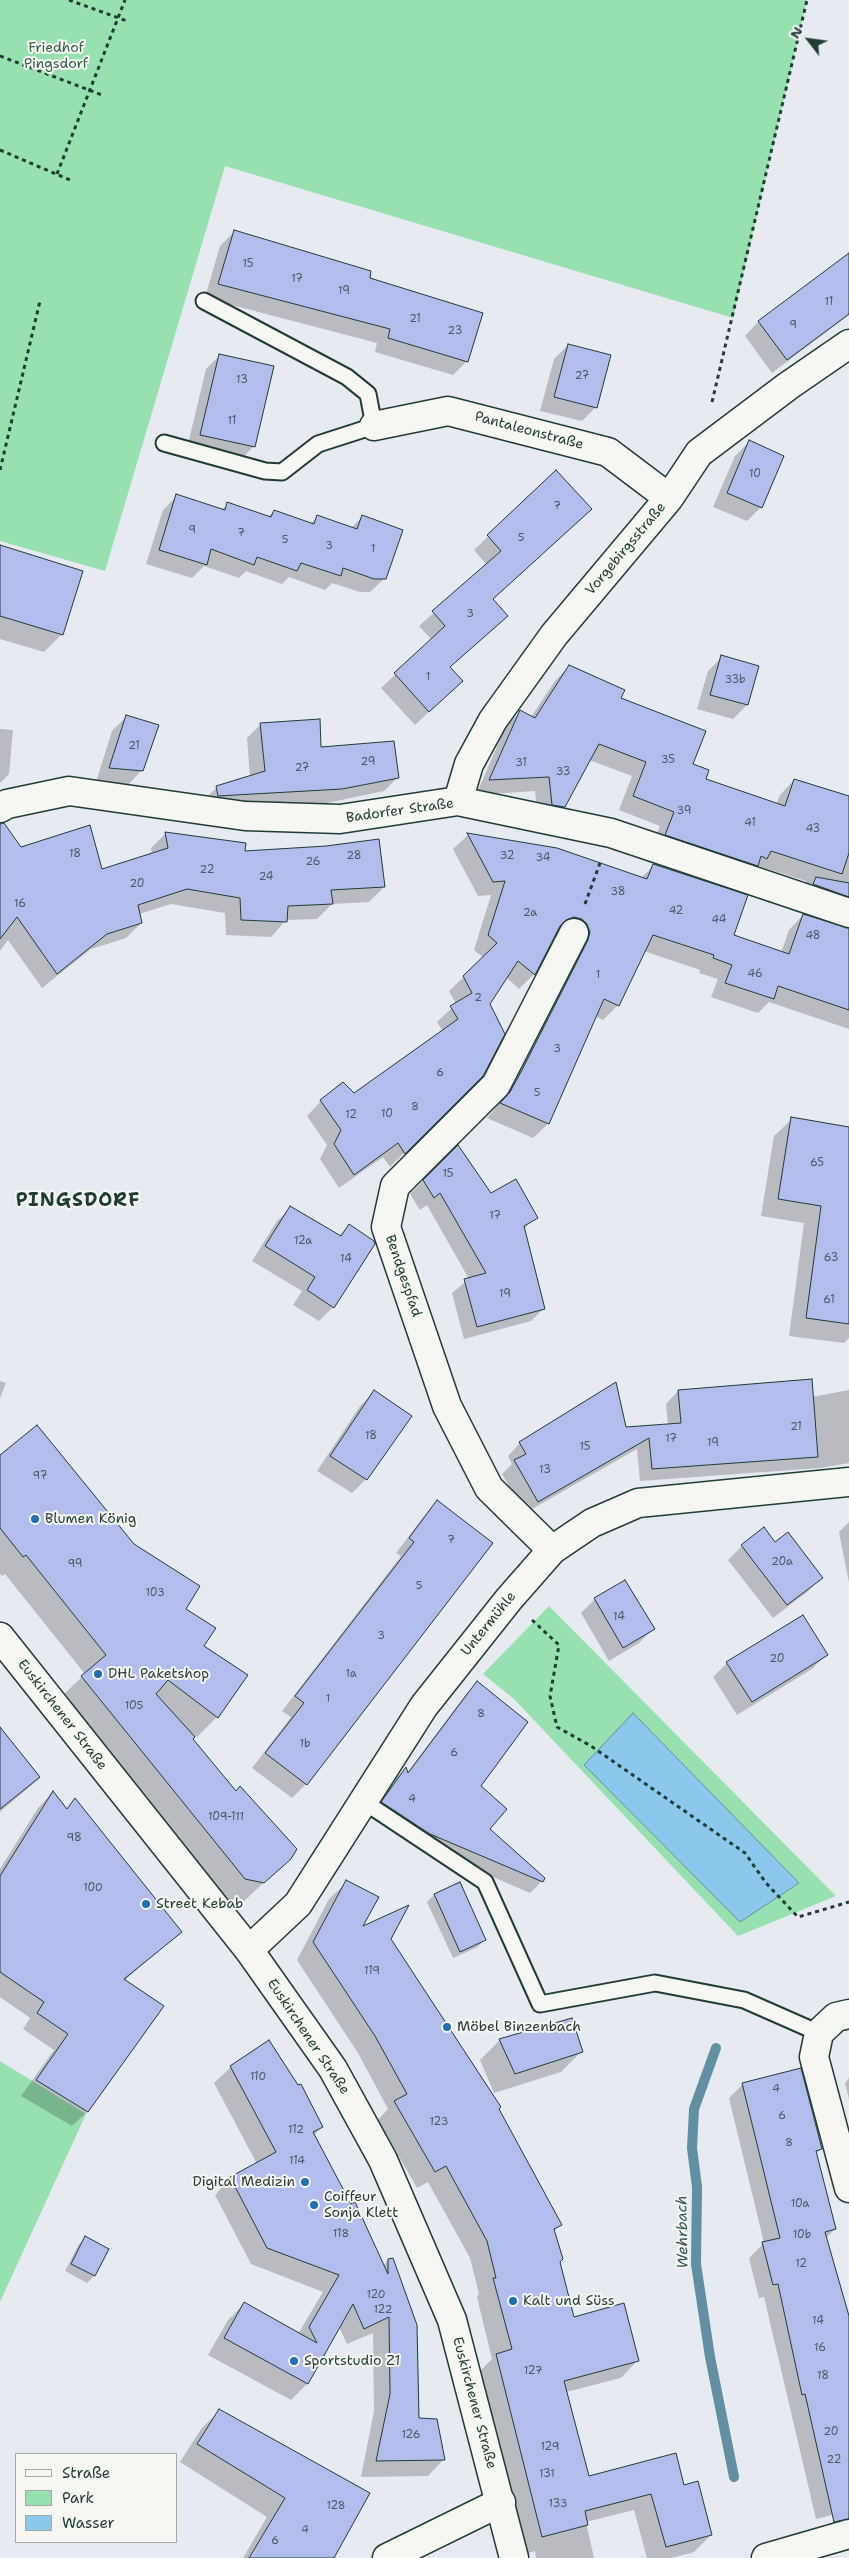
<!DOCTYPE html>
<meta charset="utf-8">
<style>
body{margin:0}
#map{position:relative;width:849px;height:2558px;overflow:hidden;background:#e8eaf1;font-family:"Shantell Sans",sans-serif}
canvas{display:block}
.legend{position:absolute;left:15px;top:2453px;width:162px;height:90px;box-sizing:border-box;background:#f6f6f2;border:1px solid #a0aca6;margin:0;padding:6px 9px;list-style:none;font-size:15px;color:#1f3d34}
.legend li{display:flex;align-items:center;gap:10px;height:25px}
.legend b{width:25px;border:1px solid #a0aca6}
.north{position:absolute;left:784px;top:15px;width:50px;height:50px;-webkit-text-stroke:4px #f6f6f2;paint-order:stroke;rotate:300deg;font-size:14px;font-weight:700;line-height:20px;text-align:center;color:#1f3d34}
.north::after{content:'';display:block;margin:auto;width:18px;height:22px;background:#1f3d34;clip-path:polygon(50% 0,100% 100%,50% 72%,0 100%)}
</style>
<div id="map">
<canvas width="849" height="2558"></canvas>
<ul class="legend">
<li><b style="height:6px;background:#f6f6f2"></b>Straße</li>
<li><b style="height:14px;background:#97e1b0"></b>Park</li>
<li><b style="height:14px;background:#8cc8ec"></b>Wasser</li>
</ul>
<div class="north">N</div>
</div>
<script>
const c = document.querySelector('canvas').getContext('2d');
c.lineJoin = 'round';
function fillPath(path, color) { c.fillStyle = color; c.fill(path, 'evenodd'); }
const shape = rows => new Path2D(rows.map(r => 'M' + r).join(''));
function stroke(path, color, width, dash) { c.strokeStyle = color; c.lineWidth = width; c.lineCap = dash ? 'butt' : 'round'; c.setLineDash(dash || []); c.stroke(path); }
function drawText(font, color, halo, rows, align = 'center') {
  c.font = font + ' "Shantell Sans",sans-serif'; c.lineWidth = 4; c.setLineDash([]); c.textBaseline = 'middle'; c.strokeStyle = halo; c.fillStyle = color; for (const [text, x, y, turn = 0] of rows) {
    c.save(); c.translate(x, y); c.rotate((+turn || 0) * Math.PI / 180); c.textAlign = isNaN(turn) ? turn : align; if (halo) c.strokeText(text, 0, 0); c.fillText(text, 0, 0); c.restore();
  }
}
const green = shape([
 [0,0,807,0,733,318,225,166,105,571,0,541],
 [549,1606,836,1896,738,1936,514,1699,483,1674],
 [0,2061,86,2114,0,2302]
]);
const water = shape([
 [633,1713,799,1883,740,1922,584,1765,633,1713]
]);
const shadow = shape([
 [234,232,368,279,467,361,453,375,375,352,377,343,205,298,220,246],
 [841,260,849,262,849,315,772,373,745,336,758,322],
 [568,345,596,407,582,421,540,411,554,359],
 [220,355,254,446,240,460,187,448,206,369],
 [749,442,761,507,747,521,713,507,735,456],
 [556,472,576,523,492,600,506,616,449,668,447,695,415,725,381,688,432,640,419,626,487,565,474,550],
 [177,496,221,510,228,504,268,517,274,511,310,524,318,516,351,528,362,517,385,578,370,592,360,592,332,583,325,590,289,577,282,584,246,571,239,578,204,566,192,578,146,564,163,510],
 [0,546,62,634,44,652,0,639],
 [722,657,747,705,733,719,697,709,708,671],
 [569,666,619,699,705,779,776,805,780,795,794,780,849,798,849,923,799,899,806,881,758,866,752,873,651,849,660,826,619,810,632,776,589,760,564,807,549,822,538,819,535,791,476,795,506,726,521,711,531,717,555,681],
 [126,717,142,770,128,785,96,782,112,731],
 [261,724,320,748,398,777,384,791,327,803,205,810,203,801,217,787,250,777,247,738],
 [0,729,13,730,9,774,0,783],
 [0,832,21,848,101,871,152,854,151,848,166,833,384,887,369,902,332,904,317,919,286,920,271,937,226,935,225,913,171,904,139,914,141,923,126,938,91,949,42,988,8,940,0,951],
 [468,835,556,849,641,878,654,865,733,936,781,953,789,930,803,915,849,929,849,1029,769,1002,758,1013,711,997,718,979,699,973,700,970,644,951,618,1005,603,1020,595,1016,548,1124,533,1138,487,1118,495,1109,508,1086,567,934,555,932,534,974,519,989,506,977,489,1004,482,1075,390,1167,383,1157,339,1188,320,1159,327,1145,307,1116,321,1101,354,1095,443,1032,437,1022,456,1004,449,991,484,958,474,950,491,895,478,896,453,849],
 [792,1119,849,1128,849,1338,844,1343,789,1336,804,1223,761,1216,774,1136],
 [458,1147,491,1195,536,1217,523,1230,544,1308,531,1321,464,1339,452,1293,469,1279,427,1205,420,1210,410,1194],
 [291,1208,339,1236,349,1226,333,1307,319,1321,293,1305,302,1291,252,1261,277,1221],
 [0,1381,6,1383,0,1398],
 [849,1390,849,1463,820,1468,640,1481,637,1449,525,1513,502,1474,512,1464,508,1456,520,1443,625,1428,668,1425,666,1404,678,1391,812,1397],
 [374,1392,410,1416,366,1479,352,1493,317,1471,360,1406],
 [0,1457,184,1609,203,1646,217,1717,197,1737,195,1736,191,1739,290,1858,242,1903,224,1899,61,1697,85,1674,5,1574,2,1576,0,1574],
 [438,1502,306,1784,292,1798,252,1768,291,1717,282,1711,401,1556,396,1553,424,1516],
 [849,1522,849,1583,839,1532],
 [775,1544,821,1578,807,1592,773,1618,728,1560,742,1546],
 [595,1599,653,1629,639,1643,609,1661,581,1613],
 [826,1655,812,1669,737,1715,713,1677,727,1663],
 [477,1683,479,1787,488,1829,542,1881,530,1893,419,1845,371,1814,394,1780,405,1769,407,1773,466,1694],
 [0,1728,40,1778,0,1812],
 [52,1793,66,1809,75,1800,180,1932,124,1981,88,2111,72,2126,21,2096,54,2050,23,2029,30,2018,0,1997,0,1869,38,1808],
 [347,1882,360,1928,389,1939,498,2109,561,2224,554,2231,558,2261,573,2318,638,2360,621,2378,566,2392,588,2477,683,2486,711,2535,694,2552,671,2558,647,2558,634,2510,586,2522,594,2558,536,2558,535,2551,525,2554,479,2372,492,2359,477,2297,479,2294,470,2258,428,2182,417,2188,378,2120,388,2109,358,2053,297,1960,329,1899],
 [459,1884,484,1940,478,1947,453,1958,427,1902,434,1895],
 [500,2040,581,2052,561,2072,494,2093,480,2060],
 [231,2067,322,2127,314,2135,383,2266,388,2260,418,2420,444,2459,428,2476,361,2477,374,2411,373,2333,347,2344,339,2327,307,2384,291,2400,208,2355,228,2320,244,2304,298,2334,323,2292,251,2264,215,2195,231,2178,257,2164,214,2083],
 [849,2078,849,2099,845,2083],
 [743,2084,821,2149,815,2155,835,2229,826,2238,849,2321,849,2511,816,2519,764,2297,759,2298,749,2258,764,2243,729,2098],
 [86,2238,108,2249,94,2276,87,2283,65,2271,79,2244],
 [219,2411,368,2494,325,2558,243,2558,267,2517,180,2462,201,2429]
]);
const stream = shape([
 [716,2048,694,2109,692,2148,697,2187,696,2264,710,2357,734,2477]
]);
const building = shape([
 [234,230,371,271,370,278,483,313,468,362,388,338,390,329,218,284,234,230],
 [849,253,849,314,787,360,758,321,849,253],
 [568,344,611,355,597,408,554,397,568,344],
 [219,354,274,366,255,447,200,435,219,354],
 [749,440,784,456,762,508,727,493,749,440],
 [556,470,592,509,493,599,508,616,450,667,463,681,429,712,394,673,445,626,432,611,501,551,487,535,556,470],
 [176,494,225,510,227,502,271,517,274,510,314,524,317,515,357,529,362,515,403,530,386,579,374,579,343,568,341,576,301,563,297,571,257,557,254,565,211,549,207,565,159,550,176,494],
 [0,545,83,571,63,635,0,616,0,545],
 [721,655,759,666,748,705,710,695,721,655],
 [569,665,625,690,621,698,706,731,693,764,709,770,706,779,785,806,794,779,849,796,849,853,842,874,771,851,767,859,761,856,758,866,665,835,674,812,633,796,646,762,599,744,565,807,552,805,549,777,489,780,520,710,535,718,569,665],
 [126,715,159,725,143,771,109,768,126,715],
 [320,719,321,747,394,741,399,778,342,789,218,796,216,786,265,771,260,723,320,719],
 [4,823,21,847,90,825,102,869,168,848,165,832,246,843,245,851,326,846,379,839,385,887,331,890,333,904,288,906,287,922,241,920,240,898,187,889,138,905,142,923,107,934,57,974,17,917,0,939,0,824,4,823],
 [467,833,557,848,647,879,653,864,748,895,734,935,789,954,803,914,849,928,849,1010,778,986,774,999,725,983,732,965,713,958,714,955,653,935,619,1006,604,999,549,1124,500,1103,510,1092,522,1070,588,940,590,932,587,924,582,919,574,917,566,920,560,926,535,975,518,961,490,1004,505,1034,483,1076,405,1154,398,1143,354,1175,334,1144,341,1130,320,1100,343,1082,354,1093,458,1019,450,1006,472,993,463,976,497,943,488,935,505,881,493,882,467,833],
 [816,877,849,883,849,897,813,884,816,877],
 [791,1117,849,1127,849,1324,806,1318,821,1206,778,1199,791,1117],
 [458,1145,491,1193,516,1179,538,1218,524,1226,545,1309,477,1327,464,1279,486,1273,440,1193,434,1198,423,1180,458,1145],
 [290,1206,341,1236,349,1224,374,1241,375,1244,334,1308,307,1290,315,1277,265,1246,290,1206],
 [812,1379,818,1457,652,1469,649,1438,538,1502,514,1460,526,1454,519,1442,616,1382,626,1427,681,1423,678,1390,812,1379],
 [374,1390,412,1416,367,1480,330,1456,374,1390],
 [37,1425,134,1544,200,1586,186,1609,216,1628,204,1646,248,1675,218,1718,168,1680,156,1694,195,1737,193,1739,236,1791,240,1786,297,1849,291,1859,264,1883,245,1879,81,1676,106,1655,26,1555,23,1557,0,1528,0,1455,37,1425],
 [437,1500,493,1543,307,1785,265,1753,304,1703,295,1696,414,1542,409,1538,437,1500],
 [764,1527,775,1542,788,1532,823,1578,787,1605,741,1545,764,1527],
 [625,1580,655,1629,623,1648,594,1598,625,1580],
 [803,1615,828,1655,752,1702,726,1662,803,1615],
 [477,1681,528,1722,481,1786,507,1809,490,1829,545,1878,543,1882,430,1834,381,1802,406,1767,408,1773,477,1681],
 [0,1727,40,1777,0,1809,0,1727],
 [53,1791,67,1809,75,1798,182,1932,124,1979,164,2006,88,2112,36,2080,68,2034,37,2013,44,2002,0,1972,0,1876,53,1791],
 [346,1880,379,1897,363,1926,409,1905,391,1939,501,2107,499,2109,562,2225,554,2229,563,2259,560,2262,574,2317,624,2303,639,2361,564,2381,589,2476,676,2453,684,2485,698,2481,712,2535,666,2547,651,2494,585,2511,588,2525,542,2537,496,2354,512,2349,493,2278,496,2278,487,2241,446,2166,435,2172,394,2101,407,2094,375,2036,313,1942,346,1880],
 [460,1882,486,1940,460,1952,434,1894,460,1882],
 [572,2018,583,2052,515,2074,499,2039,572,2018],
 [269,2040,298,2085,301,2084,323,2127,313,2132,351,2204,355,2202,388,2274,388,2259,393,2258,417,2325,419,2418,437,2419,445,2460,376,2461,390,2394,389,2317,364,2329,353,2304,308,2384,224,2338,244,2302,317,2343,309,2327,339,2275,267,2248,230,2177,276,2152,230,2066,269,2040],
 [801,2068,822,2149,816,2151,836,2229,825,2232,849,2316,849,2519,834,2522,805,2394,802,2395,778,2284,773,2285,762,2242,780,2238,742,2083,801,2068],
 [85,2236,109,2249,95,2276,71,2264,85,2236],
 [219,2409,370,2493,334,2558,249,2558,285,2498,197,2444,219,2409]
]);
const path = shape([
 [69,0,127,21],
 [0,56,102,95],
 [0,150,70,180],
 [57,174,125,0],
 [712,402,807,0],
 [0,470,40,301],
 [585,904,600,863],
 [532,1620,559,1645,550,1696,557,1727,591,1746,745,1853,766,1883,798,1917,849,1902]
]);
const service = shape([
 [164,443,265,471,282,472,318,444,374,426,368,394,347,377,204,301],
 [363,1801,485,1882,540,2004,655,1983,744,2000,819,2033]
]);
const minor = shape([
 [374,426,448,411,608,452,669,498],
 [458,801,469,764,493,720,554,635,669,498,699,453,788,386,849,344],
 [0,808,7,804,69,791,245,816,340,819,458,801,611,833,849,913],
 [552,1550,489,1488,447,1406,386,1227,395,1186,496,1085,574,933],
 [249,1950,298,1904,424,1706,509,1599,552,1550,592,1523,638,1503,849,1482],
 [849,2014,836,2017,819,2033,814,2057,849,2188],
 [387,2558,501,2502],
 [766,2558,849,2534]
]);
const secondary = shape([
 [0,1637,249,1950,333,2069,383,2160,452,2320,514,2558]
]);
const markers = [
 [35,1519,5,"#1f6fb2"],
 [98,1674,5,"#1f6fb2"],
 [146,1904,5,"#1f6fb2"],
 [447,2027,5,"#1f6fb2"],
 [305,2182,5,"#1f6fb2"],
 [314,2205,5,"#1f6fb2"],
 [513,2301,5,"#1f6fb2"],
 [294,2361,5,"#1f6fb2"]
];
const numberNames = [
 ["15",248,264],
 ["17",297,279],
 ["19",344,291],
 ["11",829,302],
 ["21",415,319],
 ["9",793,325],
 ["23",455,331],
 ["27",582,376],
 ["13",242,380],
 ["11",232,421],
 ["10",755,474],
 ["7",557,506],
 ["9",192,530],
 ["7",241,533],
 ["5",521,538],
 ["5",285,540],
 ["3",329,546],
 ["1",373,549],
 ["3",470,614],
 ["1",428,677],
 ["33b",735,680],
 ["21",134,746],
 ["35",668,760],
 ["29",368,762],
 ["31",521,763],
 ["27",302,768],
 ["33",563,772],
 ["39",684,811],
 ["41",750,823],
 ["43",813,829],
 ["18",75,854],
 ["28",354,856],
 ["32",507,856],
 ["34",543,858],
 ["26",313,862],
 ["22",207,870],
 ["24",266,877],
 ["20",137,884],
 ["38",618,892],
 ["16",20,904],
 ["42",676,911],
 ["2a",530,913],
 ["44",719,920],
 ["48",813,936],
 ["46",755,974],
 ["1",598,975],
 ["2",478,998],
 ["3",557,1049],
 ["6",440,1073],
 ["5",537,1093],
 ["8",415,1107],
 ["10",387,1114],
 ["12",351,1115],
 ["65",817,1163],
 ["15",448,1174],
 ["17",495,1216],
 ["12a",303,1241],
 ["63",831,1258],
 ["14",346,1259],
 ["19",505,1294],
 ["61",829,1300],
 ["21",796,1427],
 ["18",371,1436],
 ["17",671,1439],
 ["19",713,1443],
 ["15",585,1447],
 ["13",545,1470],
 ["97",40,1476],
 ["7",451,1540],
 ["20a",782,1562],
 ["99",75,1564],
 ["5",419,1586],
 ["103",155,1593],
 ["14",619,1617],
 ["3",381,1636],
 ["20",777,1659],
 ["1a",351,1674],
 ["1",328,1699],
 ["105",134,1706],
 ["8",481,1714],
 ["1b",305,1744],
 ["6",454,1753],
 ["4",412,1799],
 ["109-111",226,1817],
 ["98",74,1838],
 ["100",93,1888],
 ["119",372,1971],
 ["110",258,2077],
 ["4",776,2089],
 ["6",782,2116],
 ["123",439,2122],
 ["112",296,2130],
 ["8",789,2143],
 ["114",297,2161],
 ["10a",800,2204],
 ["118",341,2234],
 ["10b",802,2235],
 ["12",801,2264],
 ["120",376,2295],
 ["122",383,2310],
 ["14",818,2321],
 ["16",820,2348],
 ["127",533,2371],
 ["18",823,2376],
 ["20",831,2432],
 ["126",411,2435],
 ["129",550,2447],
 ["22",834,2460],
 ["131",547,2474],
 ["133",558,2504],
 ["128",336,2506],
 ["4",305,2530],
 ["6",275,2541]
];
const parkNames = [
 ["Friedhof",56,48],
 ["Pingsdorf",56,64]
];
const streetNames = [
 ["Pantaleonstraße",529,431,15],
 ["Vorgebirgsstraße",626,549,-50],
 ["Badorfer Straße",400,811,-8],
 ["Bendgespfad",403,1276,71],
 ["Untermühle",489,1624,-51],
 ["Euskirchener Straße",62,1715,52],
 ["Euskirchener Straße",308,2037,56],
 ["Euskirchener Straße",474,2403,75]
];
const poiNames = [
 ["Blumen König",45,1519],
 ["DHL Paketshop",108,1674],
 ["Street Kebab",156,1904],
 ["Möbel Binzenbach",457,2027],
 ["Digital Medizin",295,2182,"right"],
 ["Coiffeur",324,2197],
 ["Sonja Klett",324,2213],
 ["Kalt und Süss",523,2301],
 ["Sportstudio Z1",304,2361]
];
const waterNames = [
 ["Wehrbach",683,2232,-91]
];
const districtNames = [
 ["PINGSDORF",78,1201]
];
fillPath(green, '#97e1b0');
fillPath(water, '#8cc8ec');
stroke(water, '#6090a2', 1);
fillPath(shadow, '#0003');
stroke(stream, '#6090a2', 10);
fillPath(building, '#b2bced');
stroke(building, '#1f3d34', 1);
stroke(service, '#1f3d34', 19);
stroke(minor, '#1f3d34', 31);
stroke(secondary, '#1f3d34', 31);
stroke(path, '#1f3d34', 3, [4, 4]);
stroke(service, '#f6f6f2', 15);
stroke(minor, '#f6f6f2', 28);
stroke(secondary, '#f6f6f2', 28);
for (const [x, y, r, color] of markers) { const dot = new Path2D(); dot.arc(x, y, r, 0, 2 * Math.PI); c.fillStyle = color; c.fill(dot); stroke(dot, '#f6f6f2', 2); }
drawText('11px', '#445d62', null, numberNames);
drawText('14px', '#375e4d', '#f6f6f2', parkNames);
drawText('14px', '#1f3d34', '#f6f6f2', streetNames);
drawText('14px', '#1f3d34', '#f6f6f2', poiNames, 'left');
drawText('italic 15px', '#355959', '#f6f6f2', waterNames);
c.letterSpacing = '1px';
drawText('bold 19px', '#1f3d34', '#f6f6f2', districtNames);
c.letterSpacing = '0px';
</script>
